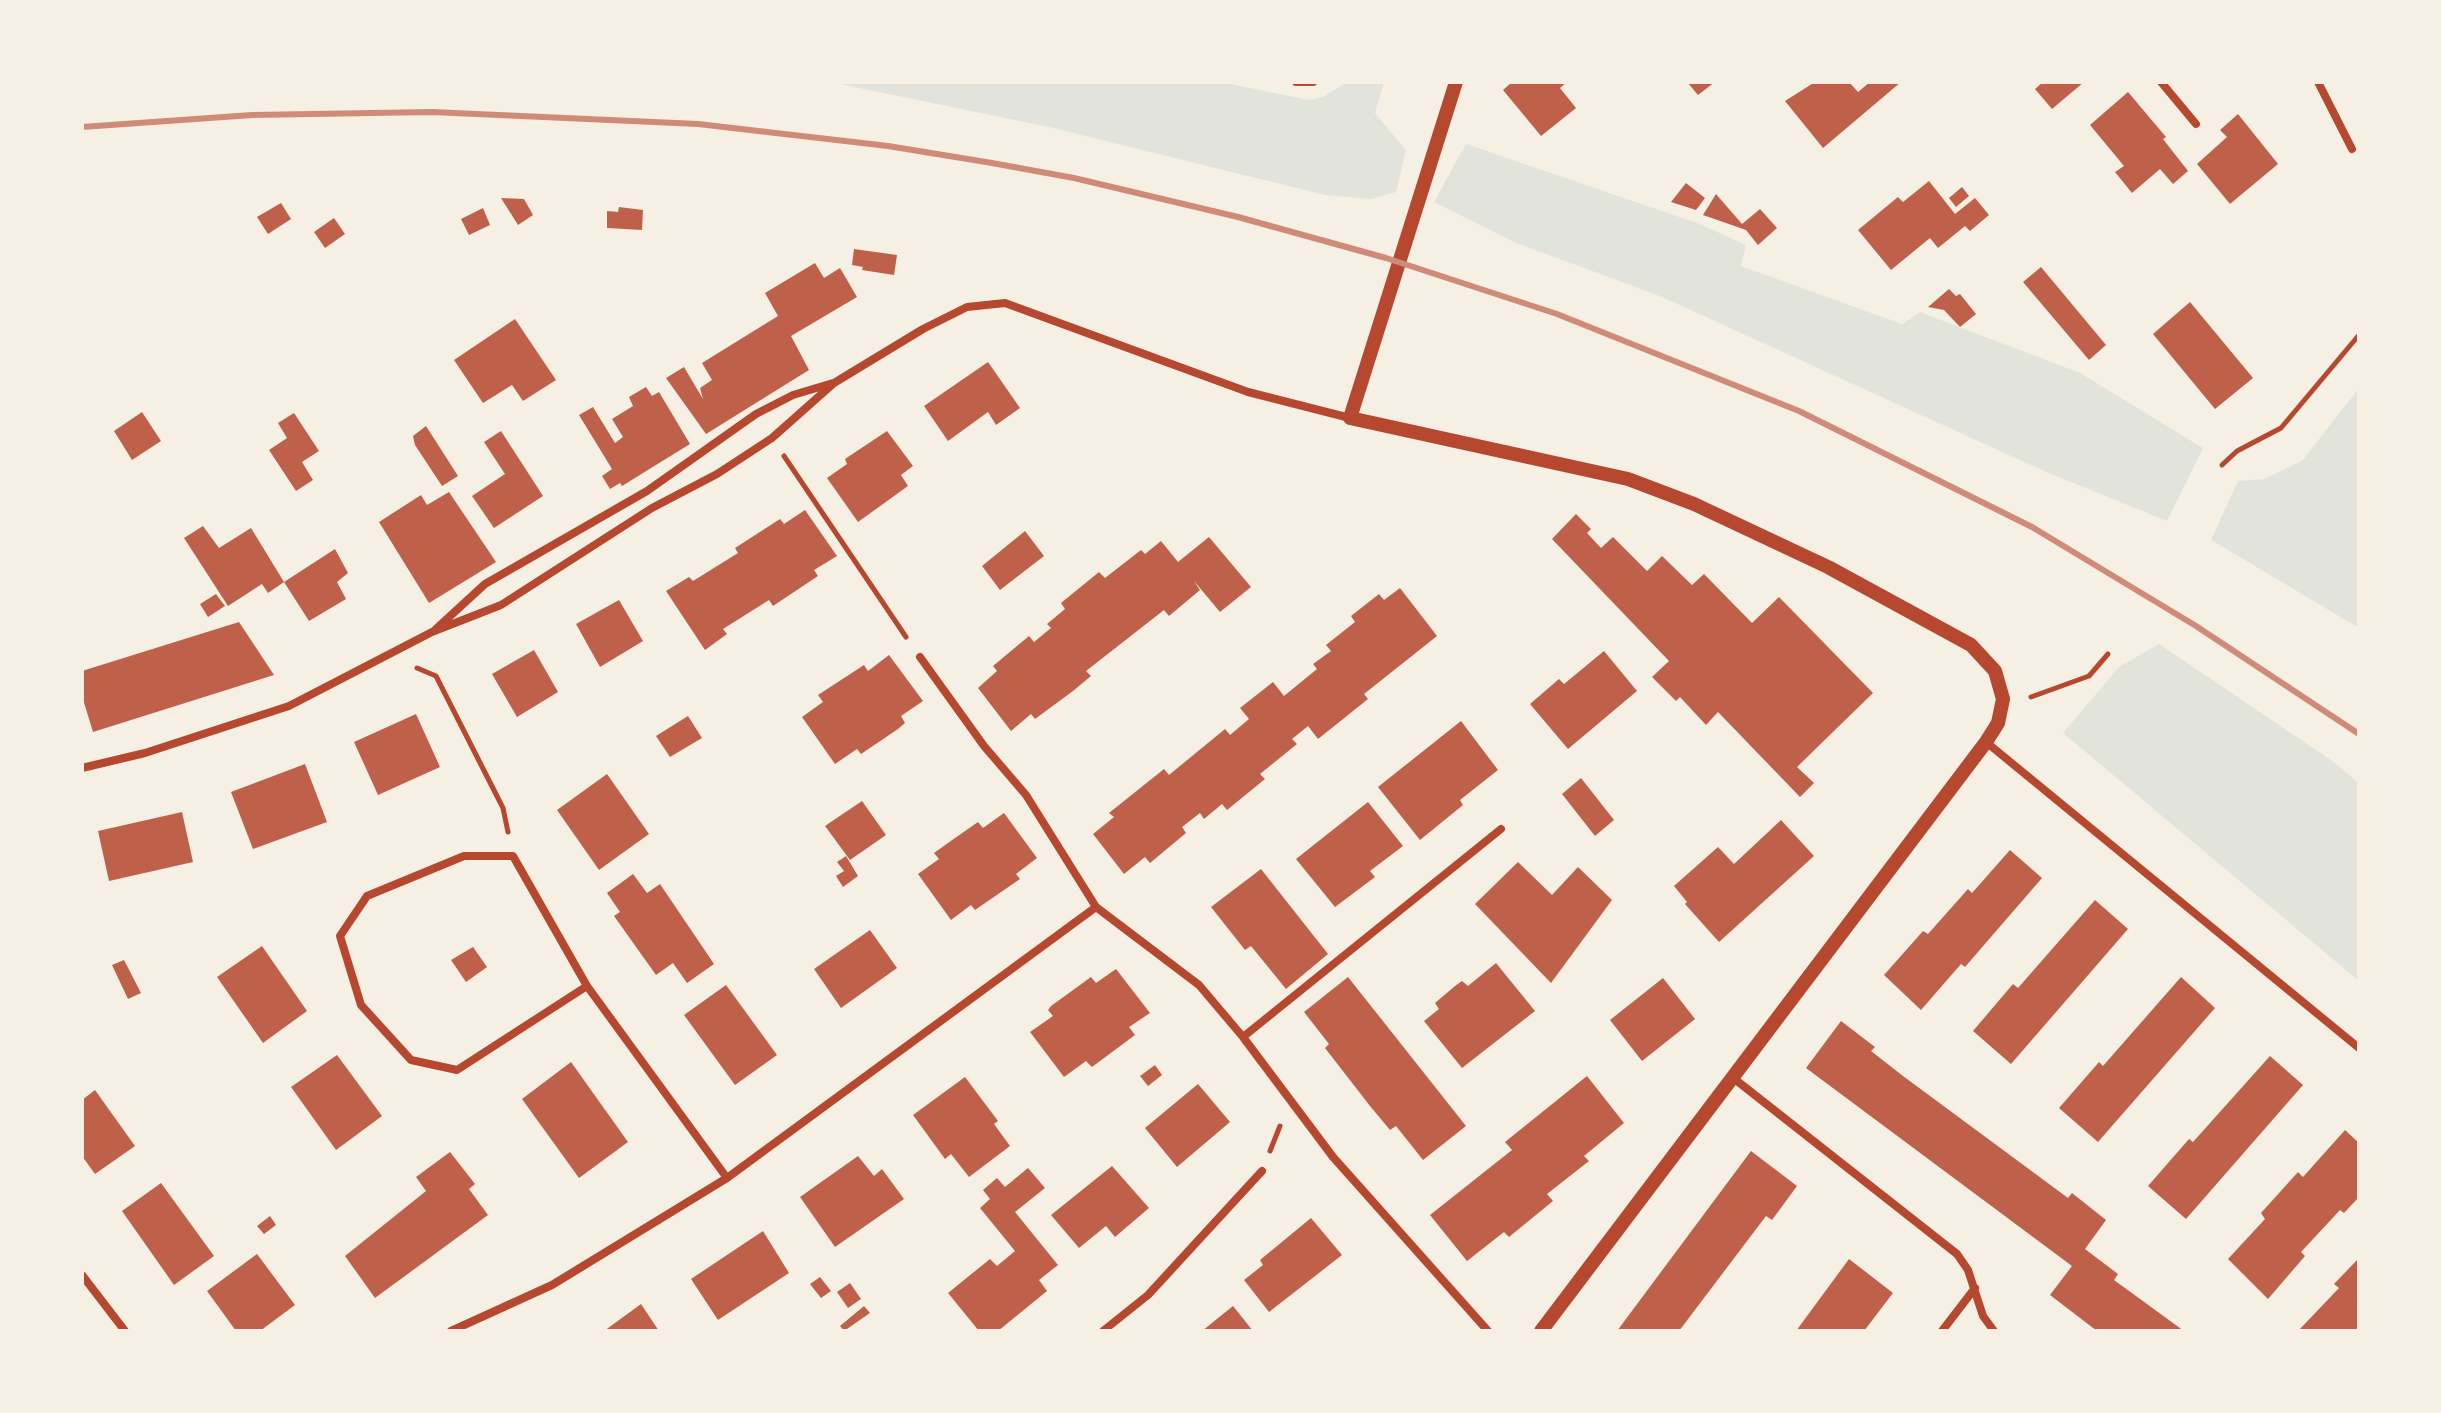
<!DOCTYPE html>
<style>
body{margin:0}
#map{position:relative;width:2441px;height:1413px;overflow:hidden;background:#f6efe4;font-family:Bitter,serif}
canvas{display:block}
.frame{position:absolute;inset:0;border:84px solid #f6efe4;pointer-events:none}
</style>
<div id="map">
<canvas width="2441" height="1413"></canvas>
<div class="frame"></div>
</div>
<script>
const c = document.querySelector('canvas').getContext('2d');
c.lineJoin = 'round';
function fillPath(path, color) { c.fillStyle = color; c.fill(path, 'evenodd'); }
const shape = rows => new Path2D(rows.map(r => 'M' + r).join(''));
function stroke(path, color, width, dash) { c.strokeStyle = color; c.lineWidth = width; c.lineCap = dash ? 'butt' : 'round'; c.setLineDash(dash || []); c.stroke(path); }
const green = shape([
 [830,82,1220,82,1309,100,1323,97,1347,82,1384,82,1375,113,1406,150,1396,192,1371,199,1325,195,1049,127],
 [1466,144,1700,224,1746,245,1741,266,1902,324,1920,312,2080,373,2203,448,2167,521,2046,472,1662,297,1514,242,1434,202],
 [2359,388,2359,628,2211,540,2238,481,2264,479,2302,461],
 [2159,644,2331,760,2359,783,2359,981,2063,733,2119,667]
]);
const building = shape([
 [1512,82,1567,82,1560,88,1576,108,1541,136,1503,90],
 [1687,82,1715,82,1698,95],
 [1815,82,1849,82,1858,92,1870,82,1901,82,1823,148,1785,101],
 [2043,82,2084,82,2052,109,2035,89],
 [2128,92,2166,137,2163,139,2188,171,2173,184,2160,169,2132,193,2115,172,2124,166,2090,125],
 [2238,114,2278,164,2230,204,2197,164,2227,137,2220,130],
 [1929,181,1955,214,1975,198,1989,215,1970,231,1965,226,1938,248,1930,238,1891,270,1858,230,1898,197,1903,202],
 [1686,183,1705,198,1696,210,1671,202],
 [1962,187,1969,196,1956,207,1949,198],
 [1716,194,1742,224,1760,209,1777,228,1758,245,1746,230,1703,215],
 [501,198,524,199,533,215,518,225],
 [281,203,291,219,268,234,257,217],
 [619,207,643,210,642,230,607,228,607,211,618,212],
 [483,208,490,225,469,235,461,219],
 [334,218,345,234,325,248,314,232],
 [854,249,897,255,894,275,862,270,863,267,852,265],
 [815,263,824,278,840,268,857,297,791,336,809,370,706,434,666,378,684,367,703,399,700,388,712,380,702,363,778,316,765,293],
 [2041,267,2106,345,2089,360,2023,282],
 [1949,289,1956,296,1960,294,1976,314,1960,327,1944,310,1928,307],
 [2190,302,2253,378,2215,409,2153,334],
 [515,319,556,380,523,401,512,385,483,403,454,360],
 [988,362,1020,408,996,425,988,412,948,441,924,406],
 [646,387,652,396,659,392,690,444,622,486,620,483,610,489,602,476,612,469,579,415,593,407,615,443,623,437,612,419,633,406,629,397],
 [142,412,161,441,132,460,114,431],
 [294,413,319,451,302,462,313,480,296,491,269,450,287,438,278,423],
 [426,426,458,476,442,486,415,445,413,436],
 [501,431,543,496,494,528,472,496,505,474,484,442],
 [887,431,913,466,901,475,908,486,858,522,827,478,847,464,845,459],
 [449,492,496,562,429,603,379,522,421,495,427,505],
 [805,510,837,556,814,570,818,576,773,606,769,600,723,629,727,634,705,650,666,591,689,577,693,581,738,553,735,548,780,519,784,524],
 [1576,514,1591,529,1587,533,1601,548,1613,537,1647,571,1662,556,1692,585,1704,574,1752,623,1779,597,1873,693,1797,767,1814,783,1800,797,1718,712,1706,725,1680,697,1676,701,1652,677,1669,661,1552,539],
 [203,526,219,548,251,528,284,582,268,593,262,584,228,606,184,538],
 [1025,531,1044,556,1000,590,982,566],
 [1209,537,1251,587,1220,612,1194,581,1200,590,1169,616,1164,610,1086,671,1091,676,1073,691,1035,719,1031,714,1011,731,978,688,997,671,993,666,1029,636,1034,642,1051,628,1047,624,1065,609,1061,603,1099,572,1105,578,1141,550,1145,554,1161,541,1178,562],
 [335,549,348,573,337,582,346,599,309,621,284,582],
 [1400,588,1437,636,1364,694,1368,699,1318,739,1308,726,1292,739,1297,744,1260,774,1265,779,1227,810,1222,804,1204,819,1200,813,1182,827,1186,833,1150,863,1145,857,1124,874,1093,834,1114,817,1109,813,1164,769,1169,775,1225,729,1230,735,1249,719,1240,708,1273,682,1284,696,1317,669,1313,664,1331,651,1326,645,1355,622,1351,616,1379,594,1384,600],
 [216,594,225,606,208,617,200,604],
 [619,600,643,641,600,667,576,624],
 [239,622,274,675,93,732,82,696,82,671],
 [534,650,558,692,517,717,492,674],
 [1604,651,1637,691,1568,749,1530,704,1559,679,1564,684],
 [889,655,923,701,901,716,905,723,898,729,861,754,857,749,835,764,802,717,823,702,818,695,864,665,868,671],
 [416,714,440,767,378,795,354,742],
 [688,716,702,738,670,757,656,736],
 [1461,721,1498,770,1460,800,1463,805,1420,840,1378,787],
 [305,764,327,822,253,849,231,792],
 [607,774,649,834,599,870,557,810],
 [1581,778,1614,820,1595,836,1562,794],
 [862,801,886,835,850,860,825,826],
 [1368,802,1403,846,1370,871,1375,877,1335,907,1296,859],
 [182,812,193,862,109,881,98,831],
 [1004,813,1037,858,1016,874,1020,879,975,910,971,905,951,920,918,874,939,859,934,853,955,838,978,822,983,828],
 [1781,820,1814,856,1719,942,1685,904,1687,902,1674,886,1718,847,1734,864],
 [2010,850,2042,878,1965,967,1961,964,1921,1010,1884,975,1923,931,1928,934,1968,889,1972,893],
 [846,856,858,876,843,887,836,876,844,871,837,862],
 [1518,862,1552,895,1578,867,1612,900,1551,983,1475,904],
 [1261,869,1328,954,1286,989,1251,946,1245,950,1211,907],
 [633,874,647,893,660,884,714,964,687,983,673,963,656,975,614,916,620,912,607,893],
 [2095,900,2128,929,2011,1064,1973,1031,2013,984,2018,988],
 [870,930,897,968,841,1008,814,969],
 [262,946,307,1011,263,1043,217,977],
 [473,947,487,967,466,982,451,960],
 [124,960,141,993,128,999,112,965],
 [1496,963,1535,1011,1462,1068,1424,1021,1439,1009,1435,1003,1455,986,1462,981,1468,986],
 [1116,969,1150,1013,1129,1027,1135,1035,1092,1067,1086,1061,1064,1077,1030,1032,1053,1016,1048,1010,1051,1006,1091,977,1096,983],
 [1348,977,1466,1126,1423,1160,1396,1126,1390,1130,1370,1106,1325,1048,1329,1044,1304,1012],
 [2181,977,2215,1008,2098,1142,2059,1108,2099,1062,2103,1066],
 [1663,978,1695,1019,1642,1061,1610,1020],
 [726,985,777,1055,735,1085,684,1015],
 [1841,1021,1875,1047,1871,1051,1903,1076,2068,1198,2072,1193,2106,1220,2085,1249,2118,1274,2114,1280,2184,1331,2097,1331,2050,1295,2072,1266,1806,1068],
 [337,1055,382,1116,336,1150,291,1087],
 [2270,1056,2303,1085,2186,1219,2148,1186,2189,1139,2193,1142],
 [571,1062,628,1142,579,1178,522,1099],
 [1155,1065,1162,1075,1148,1086,1140,1076],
 [1587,1076,1624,1123,1584,1156,1589,1161,1547,1194,1553,1201,1509,1237,1504,1232,1467,1261,1430,1215,1512,1150,1505,1142],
 [965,1077,998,1121,994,1124,1010,1146,969,1177,951,1154,945,1159,913,1115],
 [1198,1084,1230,1122,1177,1167,1145,1128],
 [95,1090,135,1146,95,1174,82,1156,82,1100],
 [2345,1130,2359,1143,2359,1197,2344,1213,2340,1210,2301,1252,2305,1256,2268,1299,2228,1259,2265,1219,2261,1213,2298,1172,2303,1177],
 [1751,1151,1797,1186,1772,1220,1766,1216,1679,1331,1617,1331],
 [450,1152,475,1184,469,1189,488,1215,375,1298,345,1256,426,1191,416,1177],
 [858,1156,874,1176,882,1169,904,1199,835,1247,800,1197],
 [1112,1166,1149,1208,1115,1237,1106,1226,1079,1248,1051,1215],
 [1028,1168,1045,1188,1015,1212,1058,1265,1039,1280,1047,1291,998,1331,979,1331,948,1293,990,1259,997,1266,1015,1251,980,1208,990,1199,983,1190,997,1178,1005,1187],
 [161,1183,214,1256,174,1285,122,1211],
 [270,1216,276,1225,264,1234,257,1226],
 [1311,1218,1342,1255,1269,1312,1244,1280,1263,1265,1260,1260],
 [763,1231,789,1273,718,1320,691,1279],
 [257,1254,295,1305,260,1331,236,1331,207,1291],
 [2359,1258,2359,1331,2298,1331,2339,1288,2334,1284],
 [1849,1259,1893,1293,1864,1331,1796,1331],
 [820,1277,831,1291,821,1298,810,1284],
 [850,1283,861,1299,848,1308,837,1292],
 [641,1304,659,1331,604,1331],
 [864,1306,870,1313,844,1331,840,1326],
 [1233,1306,1253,1331,1202,1331]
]);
const path = shape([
 [784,456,906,637],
 [2222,465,2237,451,2281,428,2359,335],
 [417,668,436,676,503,808,508,832],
 [2031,697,2089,676,2108,654],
 [1270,1151,1280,1126]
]);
const minor = shape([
 [1296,82,1313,82],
 [2161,82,2196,124],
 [2318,82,2352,149],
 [436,629,485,584,647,491,756,414,793,395,833,383],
 [1986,742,2359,1048],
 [82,768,145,753,289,706,432,632,501,605,652,508,717,474,772,438,834,383,923,329,967,307,1005,303,1248,392,1350,418],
 [1096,907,1199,985,1243,1037,1333,1157,1488,1331],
 [587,986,457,1070,411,1060,361,1005,340,936,367,896,464,856,513,856,587,986,727,1178],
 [1243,1037,1501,829],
 [1732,1077,1957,1254,1968,1270,1983,1316,1994,1331],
 [82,1275,125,1331],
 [451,1331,552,1285,727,1178,1096,907,1026,795,984,746,920,657],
 [1103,1331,1148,1295,1262,1171],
 [1942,1331,1975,1288]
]);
const tertiary = shape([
 [1456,82,1350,418,1628,479,1694,504,1828,567,1971,645,1995,671,2003,699,1998,723,1986,742,1541,1331]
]);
const rail = shape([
 [82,127,252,115,432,112,698,124,888,146,992,163,1074,178,1238,217,1386,258,1557,314,1799,411,2032,527,2196,626,2359,734]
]);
fillPath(green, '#e2e4dc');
fillPath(building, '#bf614a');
stroke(path, '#b5482f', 5);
stroke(minor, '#b5482f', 8);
stroke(tertiary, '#b5482f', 14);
stroke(rail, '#cf8b77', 6);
</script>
